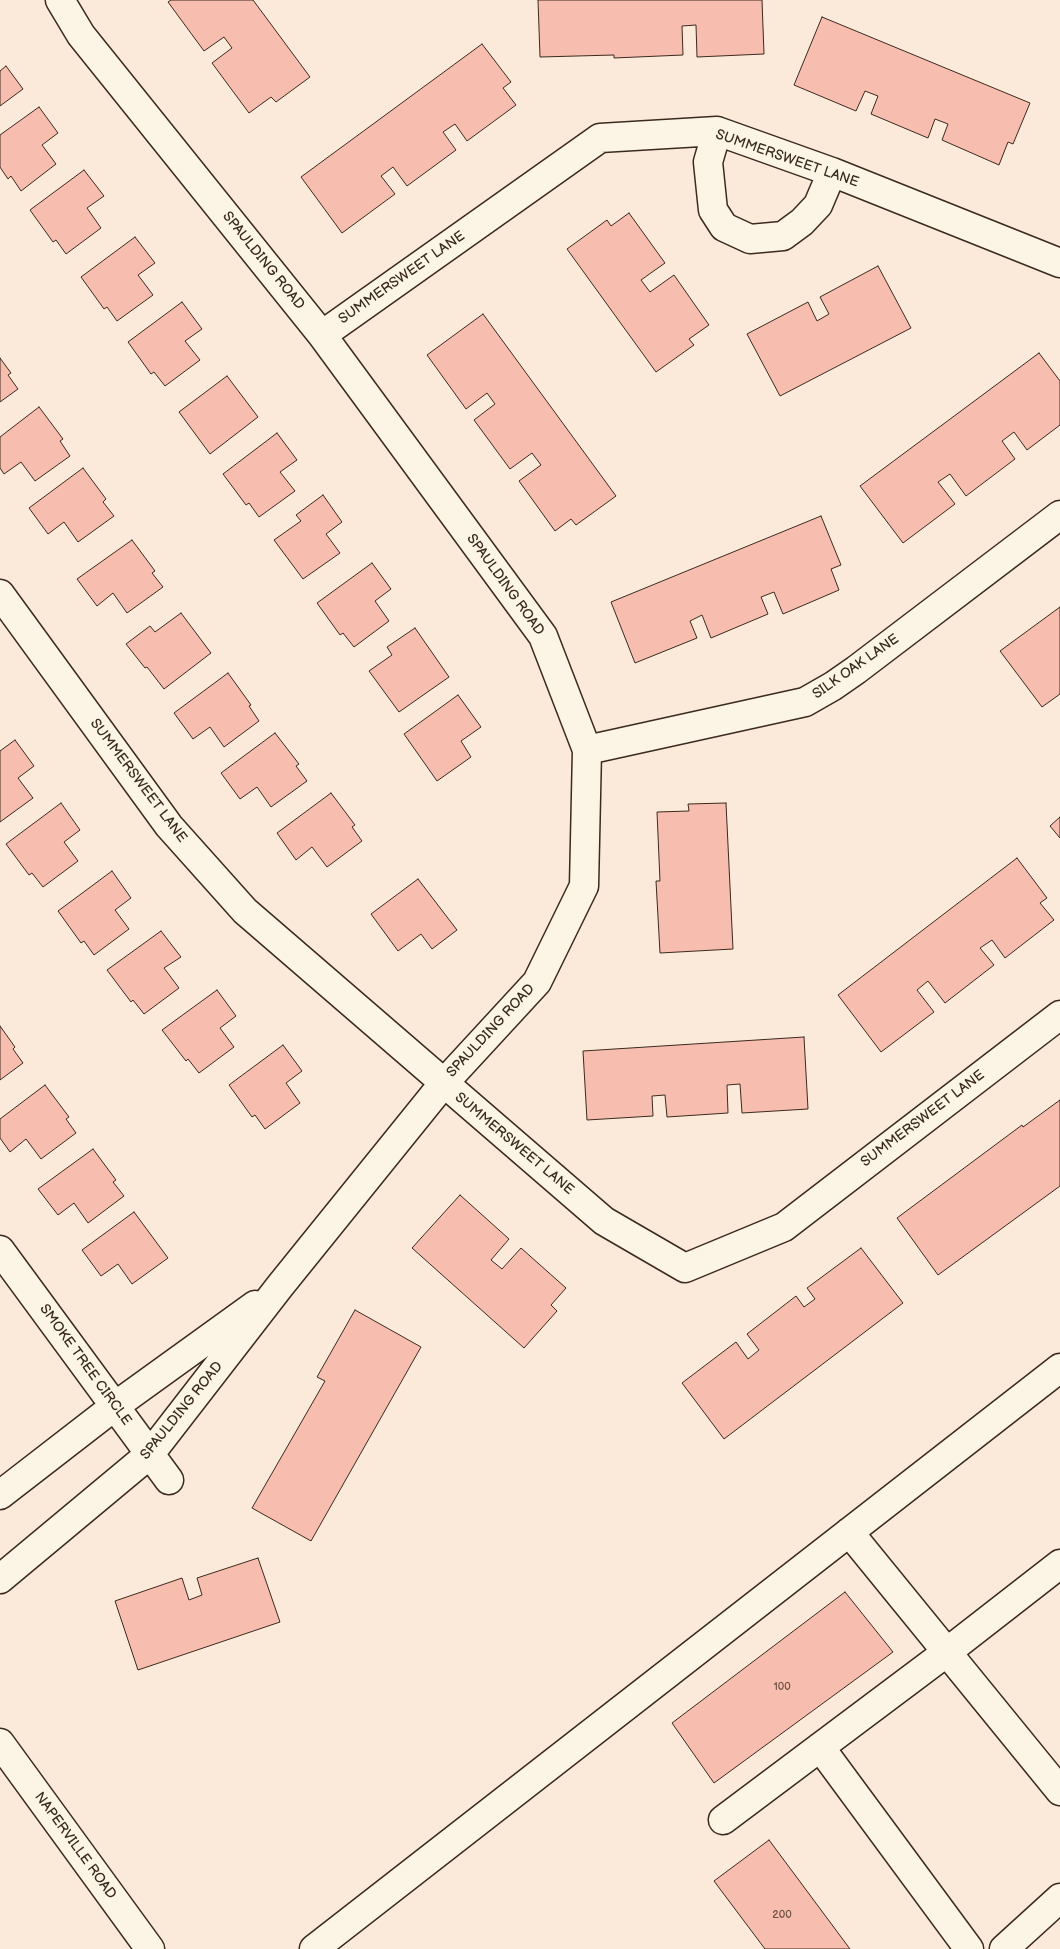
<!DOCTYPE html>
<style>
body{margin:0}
canvas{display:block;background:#fbeada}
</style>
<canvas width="1060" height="1949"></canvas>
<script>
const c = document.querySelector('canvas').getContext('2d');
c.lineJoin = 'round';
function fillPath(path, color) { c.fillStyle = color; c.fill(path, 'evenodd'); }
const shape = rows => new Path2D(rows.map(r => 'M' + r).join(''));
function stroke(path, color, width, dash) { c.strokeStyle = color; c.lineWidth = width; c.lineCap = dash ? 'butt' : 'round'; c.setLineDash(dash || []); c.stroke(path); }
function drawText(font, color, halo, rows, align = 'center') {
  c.font = font + ' "Balsamiq Sans",sans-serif'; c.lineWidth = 4; c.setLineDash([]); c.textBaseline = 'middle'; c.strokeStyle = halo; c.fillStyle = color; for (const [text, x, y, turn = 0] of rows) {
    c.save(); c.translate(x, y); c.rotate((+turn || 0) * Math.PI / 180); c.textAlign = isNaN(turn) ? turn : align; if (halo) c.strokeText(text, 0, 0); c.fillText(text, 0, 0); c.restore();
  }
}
const building = shape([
 [171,0,253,0,310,77,276,102,271,97,249,113,212,63,232,48,224,37,204,51,168,2,171,0],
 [538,0,762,0,764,54,697,57,696,25,682,26,683,55,614,58,614,55,540,57,538,0],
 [822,17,1030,103,1013,144,1008,142,999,165,942,140,948,124,935,119,928,138,871,114,878,96,865,91,856,111,794,85,822,17],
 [482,44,511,82,503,88,516,105,467,141,455,124,443,132,456,150,407,186,393,167,381,176,395,194,342,233,301,177,482,44],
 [6,66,23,89,0,106,0,71,6,66],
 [39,107,58,133,42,145,56,164,21,191,11,176,8,179,0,167,0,135,39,107],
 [84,170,104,196,87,208,101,228,66,254,56,240,53,242,30,210,84,170],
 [629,213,665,263,641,280,650,292,674,275,709,325,689,339,694,345,656,372,567,249,607,220,611,226,629,213],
 [135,237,155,263,138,275,153,295,117,321,107,307,104,309,81,277,135,237],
 [878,266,911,328,780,396,747,334,808,302,817,321,829,314,820,297,878,266],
 [182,302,202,329,185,341,200,360,165,386,154,372,151,374,128,342,182,302],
 [483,314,616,496,576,525,571,519,555,531,519,481,541,465,532,453,510,469,474,420,495,404,487,393,466,409,427,355,483,314],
 [1039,353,1060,381,1060,425,1027,450,1014,432,1002,441,1015,459,966,496,950,474,938,482,955,504,903,543,860,486,1039,353],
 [0,358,11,373,8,375,18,389,0,402,0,358],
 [227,376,258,417,210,454,179,412,227,376],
 [39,407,63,439,60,441,70,456,35,481,21,462,4,474,0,468,0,437,39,407],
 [277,433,297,460,280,472,295,491,259,517,249,503,246,505,223,474,277,433],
 [83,468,106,499,103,502,114,516,78,542,64,522,48,534,29,508,83,468],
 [323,495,342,522,326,534,340,553,303,579,274,540,301,521,296,515,323,495],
 [821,516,841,565,831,569,839,590,783,614,774,592,761,597,768,614,711,638,702,615,690,621,697,638,635,663,611,602,821,516],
 [132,540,155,571,152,573,163,587,127,613,113,593,97,606,77,579,132,540],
 [372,563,391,589,375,601,389,621,354,647,343,633,340,635,317,603,372,563],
 [1060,607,1060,694,1042,707,1000,651,1060,607],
 [181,613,211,653,164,689,147,667,145,668,126,644,150,626,155,632,181,613],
 [415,628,449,677,399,712,369,671,392,655,387,647,415,628],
 [228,673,251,705,249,706,259,721,224,747,210,727,193,739,174,713,228,673],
 [458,695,481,727,461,741,471,757,437,781,404,734,458,695],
 [275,733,299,764,296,766,307,781,271,807,257,787,240,799,221,773,275,733],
 [15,740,34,766,18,778,33,798,0,822,0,751,15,740],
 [331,793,355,825,352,827,362,841,327,867,312,847,296,860,277,833,331,793],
 [61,803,80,830,64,842,78,861,43,887,32,873,29,875,6,844,61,803],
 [726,803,733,949,660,953,656,881,660,881,657,812,689,811,688,804,726,803],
 [1060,817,1060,838,1050,826,1060,817],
 [1017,858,1047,898,1040,903,1054,920,1005,958,992,940,980,948,994,965,945,1003,928,981,917,990,934,1012,881,1052,838,995,1017,858],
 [112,871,131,898,115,910,129,929,94,955,84,941,81,943,58,911,112,871],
 [418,879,457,930,432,949,421,934,398,951,371,914,418,879],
 [161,931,181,957,164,968,179,988,144,1014,133,1000,131,1002,107,970,161,931],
 [217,990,236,1016,220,1028,234,1047,199,1073,188,1059,186,1061,162,1030,217,990],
 [0,1026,15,1047,13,1049,23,1063,0,1080,0,1026],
 [804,1037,808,1109,742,1113,740,1084,727,1085,728,1113,667,1117,665,1095,652,1096,653,1116,587,1120,583,1051,804,1037],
 [283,1045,302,1071,286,1083,300,1103,265,1129,255,1115,252,1117,229,1085,283,1045],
 [45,1085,69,1117,66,1119,76,1133,41,1159,26,1139,10,1152,0,1138,0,1119,45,1085],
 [1060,1100,1060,1186,938,1275,897,1218,1022,1125,1023,1127,1060,1100],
 [93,1149,116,1180,113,1182,124,1196,88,1223,74,1203,58,1215,38,1189,93,1149],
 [460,1195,509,1239,491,1260,502,1269,521,1248,566,1288,551,1305,557,1311,524,1348,412,1248,460,1195],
 [134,1212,168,1258,132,1284,118,1264,101,1276,82,1250,134,1212],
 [861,1248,903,1303,724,1439,682,1383,736,1342,748,1359,759,1350,747,1334,796,1296,804,1307,815,1299,807,1288,861,1248],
 [355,1310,421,1347,311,1541,252,1508,325,1381,317,1377,355,1310],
 [258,1558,280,1622,138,1670,115,1601,182,1578,189,1600,202,1595,197,1578,258,1558],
 [845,1592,893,1652,714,1783,672,1723,845,1592],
 [769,1840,850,1949,765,1949,714,1881,769,1840]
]);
const minor = shape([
 [717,131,708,162,713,210,724,227,750,239,783,236,802,222,818,205,832,172],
 [322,335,600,138,717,131,832,172,1060,263],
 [0,594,169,826,245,911,604,1221,685,1268,784,1227,1060,1015],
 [587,750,805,702,833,686,856,670,1060,515],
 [0,1250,169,1480],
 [0,1495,115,1406,255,1305],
 [849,1532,1060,1791],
 [0,1579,150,1454,280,1286,443,1084,537,982,584,886,587,750,543,636,322,335,81,35,60,0],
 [0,1743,150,1949],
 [820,1747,969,1949],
 [723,1820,947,1652,1060,1564],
 [314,1949,1060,1368],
 [1004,1949,1060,1898]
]);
const numberNames = [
 ["100",782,1687],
 ["200",782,1915]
];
const streetNames = [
 ["SUMMERSWEET LANE",787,159,19],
 ["SPAULDING ROAD",263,261,51],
 ["SUMMERSWEET LANE",402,278,-35],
 ["SPAULDING ROAD",505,585,54],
 ["SILK OAK LANE",856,667,-35],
 ["SUMMERSWEET LANE",138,781,53],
 ["SPAULDING ROAD",491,1031,-47],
 ["SUMMERSWEET LANE",923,1119,-37],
 ["SUMMERSWEET LANE",514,1144,40],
 ["SMOKE TREE CIRCLE",85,1365,54],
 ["SPAULDING ROAD",182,1411,-51],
 ["NAPERVILLE ROAD",75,1846,54]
];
fillPath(building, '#f7bdaf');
stroke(building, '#3b2a1e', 1);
stroke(minor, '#3b2a1e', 31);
stroke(minor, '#fcf5e5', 28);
drawText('11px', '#6a4f42', null, numberNames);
drawText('14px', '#3b2a1e', '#fcf5e5', streetNames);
</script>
